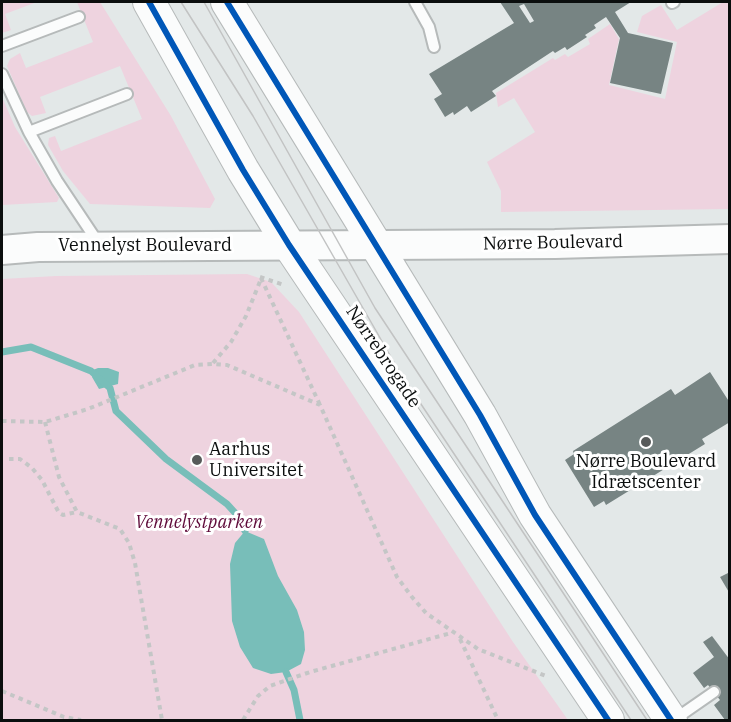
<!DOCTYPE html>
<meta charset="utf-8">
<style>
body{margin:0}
#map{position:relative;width:731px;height:722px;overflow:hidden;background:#e3e8e8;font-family:"IBM Plex Serif",serif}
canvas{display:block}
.frame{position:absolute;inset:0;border:3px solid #0b0e0e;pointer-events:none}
</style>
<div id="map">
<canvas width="731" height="722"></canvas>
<div class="frame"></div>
</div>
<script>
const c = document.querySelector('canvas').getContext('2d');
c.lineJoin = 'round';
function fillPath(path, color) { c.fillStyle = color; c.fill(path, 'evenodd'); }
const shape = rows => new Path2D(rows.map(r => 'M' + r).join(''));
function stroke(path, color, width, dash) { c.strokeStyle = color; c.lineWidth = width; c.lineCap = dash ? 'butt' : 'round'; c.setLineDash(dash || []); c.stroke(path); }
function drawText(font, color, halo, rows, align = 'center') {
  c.font = font + ' "IBM Plex Serif",serif'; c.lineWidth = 6; c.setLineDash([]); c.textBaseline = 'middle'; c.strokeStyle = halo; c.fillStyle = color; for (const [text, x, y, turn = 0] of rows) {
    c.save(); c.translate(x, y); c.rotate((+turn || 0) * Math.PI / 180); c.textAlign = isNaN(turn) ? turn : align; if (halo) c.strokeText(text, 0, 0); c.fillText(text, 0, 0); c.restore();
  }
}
const green = shape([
 [2,2,37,2,5,14,11,30,2,33],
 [77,2,100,2,171,116,215,199,210,208,90,204,63,171,48,145,49,138,55,136,61,151,142,119,120,66,40,97,46,113,32,116,27,112,7,66,10,59,20,53,26,68,93,42],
 [723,2,730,2,729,209,501,212,501,191,487,162,535,132,514,98,498,107,496,93,553,58,555,60,565,54,568,57,590,44,588,39,610,24,619,39,609,85,665,99,677,42,637,32,642,16,661,5,677,30],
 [2,97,15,127,59,198,57,202,2,205],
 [247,274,271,282,299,312,513,642,568,720,2,720,2,279,56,276]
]);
const water = shape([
 [98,368,108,368,119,372,118,384,99,389,92,377,93,370],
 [245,531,264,539,278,576,297,610,304,632,305,650,301,664,286,672,271,674,253,668,240,647,232,621,230,564,235,543]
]);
const stream = shape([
 [2,352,31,347,91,371,110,388,116,411,166,459,227,504,237,515,245,531],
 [286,672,294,690,300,720]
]);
const building = shape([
 [500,2,631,2,615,12,628,33,673,43,661,94,610,83,620,38,606,17,594,25,596,28,585,35,587,37,567,50,565,47,555,53,553,51,492,91,496,96,471,112,467,106,454,115,453,112,445,117,434,99,442,94,429,74,514,23],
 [524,4,534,21,530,23,519,6],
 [710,372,730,403,730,422,702,439,705,444,606,505,604,501,594,507,565,460,574,454,573,451,671,389,675,395],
 [730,572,730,594,720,577],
 [712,636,730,660,730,720,725,720,714,705,720,700,708,685,704,688,693,673,714,657,703,642]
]);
const path = shape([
 [260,277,284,285],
 [261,278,320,405],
 [213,363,231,342,246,316,261,279],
 [2,421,45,422,88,409,195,365,213,364,227,365,320,405,397,577,412,597,426,613,478,649,546,676],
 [45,422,59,477,77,512,120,529,129,543,135,563,162,720],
 [9,459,20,459,32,468,42,480,59,513,63,515,77,512],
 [460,639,498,720],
 [2,691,64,717,81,720],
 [243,720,258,696,270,686,310,672,451,633]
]);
const service = shape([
 [415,2,429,27,434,47],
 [672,3,674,2],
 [2,46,79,17],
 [2,74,29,132,57,181,99,244],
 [29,132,127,94],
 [675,719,714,692]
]);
const tertiary = shape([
 [2,250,38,247,555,244,730,239]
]);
const secondary = shape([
 [149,2,243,170,289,245,608,720],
 [227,2,480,415,535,515,671,720]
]);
const tram = shape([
 [181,2,253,116,399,371,631,720],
 [204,2,375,308,647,720]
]);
const cycleway = shape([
 [149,2,243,170,289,245,608,720],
 [227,2,480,415,535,515,671,720]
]);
const markers = [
 [646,442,6,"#575a5a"],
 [197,460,6,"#575a5a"]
];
const streetNames = [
 ["Nørre Boulevard",553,243,-1],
 ["Vennelyst Boulevard",145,246],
 ["Nørrebrogade",383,357,56]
];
const poiNames = [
 ["Aarhus",209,450],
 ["Universitet",209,471],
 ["Nørre Boulevard",646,462,"center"],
 ["Idrætscenter",646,483,"center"]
];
const parkNames = [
 ["Vennelystparken",199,523]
];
fillPath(green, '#eed3df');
fillPath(water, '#78beb9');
stroke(stream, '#78beb9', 7);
fillPath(building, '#778483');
stroke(service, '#b6baba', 14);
stroke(tertiary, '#b6baba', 32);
stroke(secondary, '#b6baba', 34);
stroke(path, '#c4c6c6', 4, [4.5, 4.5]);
stroke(service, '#fbfcfc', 10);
stroke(tertiary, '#fbfcfc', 28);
stroke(secondary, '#fbfcfc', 32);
stroke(tram, '#c2c3c3', 1.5);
stroke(cycleway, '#0057b8', 6);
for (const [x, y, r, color] of markers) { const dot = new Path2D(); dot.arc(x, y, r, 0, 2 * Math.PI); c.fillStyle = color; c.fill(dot); stroke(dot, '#fff', 2); }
drawText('18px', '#0b0e0e', '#fff', streetNames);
drawText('18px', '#0b0e0e', '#fff', poiNames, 'left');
drawText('italic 18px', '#5f0b3a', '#fff', parkNames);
</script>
